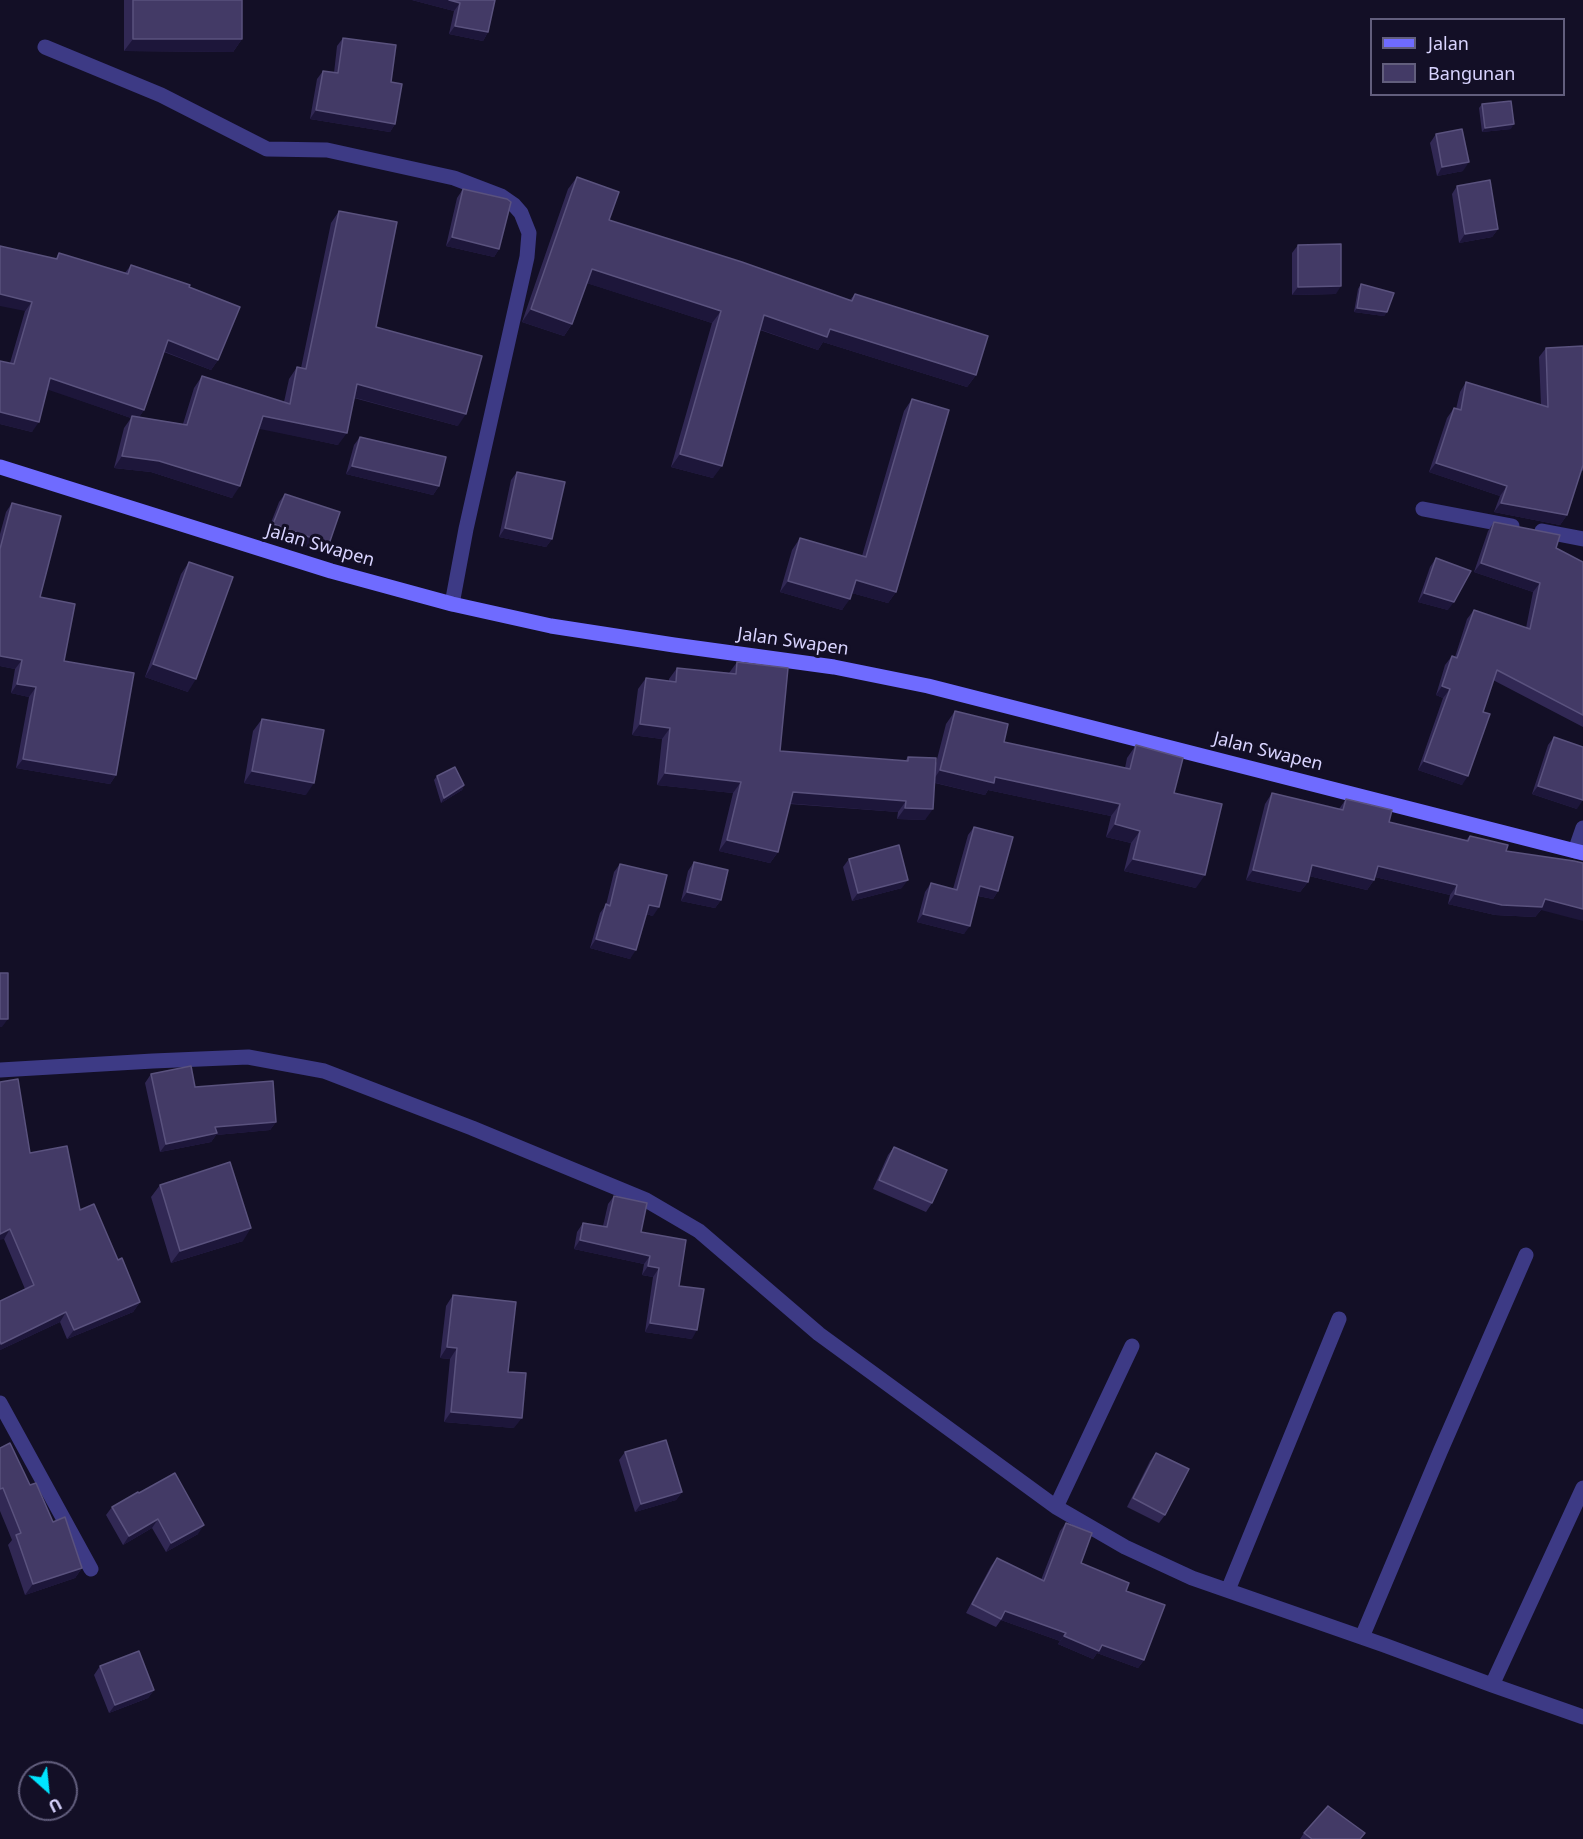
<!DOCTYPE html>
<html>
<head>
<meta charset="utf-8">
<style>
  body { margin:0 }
  #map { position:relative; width:1583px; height:1839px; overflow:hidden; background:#130f26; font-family:"Noto Sans",sans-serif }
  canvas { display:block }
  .legend { position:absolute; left:1370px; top:18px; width:195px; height:78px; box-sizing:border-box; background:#130f26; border:2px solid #625e7d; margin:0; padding:8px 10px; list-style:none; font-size:18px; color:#d9d4ff }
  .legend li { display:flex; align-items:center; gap:12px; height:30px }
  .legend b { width:30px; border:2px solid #625e7d }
  .north { position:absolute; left:18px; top:1761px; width:60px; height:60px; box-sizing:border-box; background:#130f26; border:2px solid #625e7d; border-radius:50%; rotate:153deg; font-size:16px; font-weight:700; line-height:24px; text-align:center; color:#d9d4ff }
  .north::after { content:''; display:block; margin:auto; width:21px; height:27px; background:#00e5ff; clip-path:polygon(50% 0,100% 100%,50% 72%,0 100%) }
</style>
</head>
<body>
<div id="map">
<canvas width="1583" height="1839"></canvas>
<ul class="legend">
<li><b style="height:8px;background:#6f6bff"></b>Jalan</li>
<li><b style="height:16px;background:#433a66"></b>Bangunan</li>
</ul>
<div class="north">U</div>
</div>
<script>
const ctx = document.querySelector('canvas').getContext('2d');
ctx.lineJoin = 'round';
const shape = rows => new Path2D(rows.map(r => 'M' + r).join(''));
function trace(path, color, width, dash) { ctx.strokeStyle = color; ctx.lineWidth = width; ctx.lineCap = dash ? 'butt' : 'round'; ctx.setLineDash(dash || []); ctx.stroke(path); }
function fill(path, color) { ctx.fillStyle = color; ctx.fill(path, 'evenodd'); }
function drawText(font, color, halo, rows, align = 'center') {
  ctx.font = font + ' "Noto Sans",sans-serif'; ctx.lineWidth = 6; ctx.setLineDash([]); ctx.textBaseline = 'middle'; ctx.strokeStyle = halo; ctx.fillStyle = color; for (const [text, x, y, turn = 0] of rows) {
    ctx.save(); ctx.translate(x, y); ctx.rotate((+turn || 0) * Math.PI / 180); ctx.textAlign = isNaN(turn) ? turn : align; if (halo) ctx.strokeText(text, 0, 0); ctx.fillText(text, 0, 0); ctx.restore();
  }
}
const street = shape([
  [45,47,161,95,267,149,327,150,454,178,501,196,514,205,521,213,529,233,527,257,466,529,452,604],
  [1423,509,1512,526],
  [1542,531,1583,539],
  [1575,851,1583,828],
  [0,1070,153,1061,248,1057,324,1071,472,1128,646,1200,699,1231,819,1334,1056,1507,1125,1547,1192,1578,1384,1645,1492,1685,1583,1717],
  [0,1403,91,1569],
  [1056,1507,1132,1346],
  [1228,1590,1339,1319],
  [1362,1637,1440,1452,1526,1255],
  [1492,1685,1583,1488]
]);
const secondary = shape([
  [0,467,331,571,452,604,551,626,674,645,834,667,928,686,1583,853]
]);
const wall = shape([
  [124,0,242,0,242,39,233,52,124,51],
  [412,0,495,0,488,32,483,41,449,34,454,11],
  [343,38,391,82,395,124,390,132,310,119,317,79,323,71,334,73,337,46],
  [1482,104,1511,129,1482,132,1479,108],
  [1436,134,1463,171,1437,176,1430,143],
  [577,177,609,220,850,300,855,294,976,375,967,387,823,342,818,350,760,330,713,478,671,467,712,323,587,283,572,324,564,336,522,322,568,189],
  [1457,186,1498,229,1492,237,1459,243,1452,194],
  [463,189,499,249,494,257,446,246,457,198],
  [339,211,376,327,458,426,354,398,338,445,259,428,232,498,151,472,114,468,124,428,131,418,48,389,32,432,0,424,0,361,10,363,25,311,59,253,125,273,131,265,189,287,218,360,211,370,164,352,144,410,139,417,183,424,194,388,202,376,284,402,289,379,297,367,301,368,331,223],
  [1298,245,1336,294,1292,295,1292,253],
  [1361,284,1387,312,1384,316,1354,312,1358,289],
  [1583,346,1583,471,1581,470,1567,515,1560,525,1494,512,1500,496,1429,472,1447,418,1454,408,1456,409,1460,392,1466,382,1541,405,1539,357,1546,348],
  [912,399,896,592,888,603,852,593,842,610,780,592,792,550,800,538,862,556,904,411],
  [360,437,439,486,433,495,346,474,354,445],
  [517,472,552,539,546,547,499,537,511,480],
  [285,494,329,544,323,553,267,533,279,502],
  [12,503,40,597,64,661,116,775,110,784,16,768,29,697,11,693,15,669,0,666,0,534,6,512],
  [1494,522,1556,548,1583,562,1583,727,1493,680,1462,785,1418,770,1443,698,1436,695,1445,665,1452,656,1455,657,1467,619,1474,610,1526,628,1533,592,1474,572,1488,531],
  [1436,558,1448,610,1418,602,1430,567],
  [189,562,188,692,145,677,181,574],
  [737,662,780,751,905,761,908,757,935,767,946,724,955,711,1004,742,1125,768,1127,758,1136,745,1174,793,1196,888,1124,871,1131,843,1106,837,1111,816,988,790,985,795,935,783,925,820,897,819,898,812,790,804,778,852,770,863,719,851,733,793,657,785,662,739,632,735,638,689,646,678,669,681,669,679,677,668,729,673],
  [262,719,306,795,244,783,253,731],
  [1554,737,1577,809,1532,794,1548,745],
  [437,776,464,785,462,790,441,803,434,780],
  [1272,793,1339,809,1346,799,1389,822,1466,840,1470,836,1506,851,1541,910,1535,917,1495,915,1448,904,1450,895,1375,877,1374,880,1367,890,1309,876,1308,882,1300,892,1246,880,1265,804],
  [974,827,998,891,993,899,978,896,964,934,917,922,925,892,931,883,953,889,968,835],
  [849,859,902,888,852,901,843,867],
  [694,862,721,900,715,908,681,901,688,871],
  [620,864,653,916,646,914,630,959,590,948,600,913,606,905,614,872],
  [151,1074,195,1087,276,1122,270,1130,216,1135,211,1142,160,1152,145,1083],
  [894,1147,932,1203,926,1212,873,1189,888,1155],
  [30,1153,80,1210,118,1260,140,1302,133,1312,67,1339,60,1322,0,1350,0,1301,25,1289,4,1239],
  [160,1185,243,1241,171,1263,151,1197],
  [614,1196,679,1286,692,1339,645,1332,653,1277,642,1275,644,1264,574,1249,577,1232,583,1223,603,1226,608,1204],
  [453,1295,514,1428,444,1422,450,1359,440,1358,446,1306],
  [0,1448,30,1485,82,1568,75,1578,25,1595,8,1545,12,1540,0,1511],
  [625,1452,682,1492,676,1500,635,1512,619,1460],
  [1156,1453,1165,1515,1159,1523,1127,1507,1150,1461],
  [139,1493,198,1534,166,1552,152,1528,123,1545,106,1515,112,1507],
  [1066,1523,1081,1563,1126,1591,1144,1660,1138,1668,1097,1653,1093,1659,1058,1644,1060,1641,1001,1620,996,1627,966,1613,991,1566,997,1558,1041,1580,1060,1531],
  [100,1666,154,1690,148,1698,109,1713,94,1675],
  [1304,1833,1361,1839,1300,1839]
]);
const shadedWall = shape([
  [412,0,449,0,460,3,454,11],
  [455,26,488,32,483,41,449,34],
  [133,39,242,39,233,52,124,51],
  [316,110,395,124,390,132,310,119],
  [1514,124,1511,129,1482,132,1485,128],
  [1469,162,1463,171,1437,176,1442,167],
  [1498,229,1492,237,1459,243,1465,234],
  [452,237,499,249,494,257,446,246],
  [592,269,721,311,712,323,583,282],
  [1341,286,1336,294,1292,295,1298,287],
  [0,294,32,302,25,311,0,306],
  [1357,308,1387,312,1384,316,1354,312],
  [531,309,572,324,564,336,522,322],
  [764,315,830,329,976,375,967,387,823,342,818,350,756,328],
  [168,340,218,360,211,370,161,350],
  [50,378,144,410,137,420,132,416,131,418,43,388],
  [357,384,466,414,458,426,349,396],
  [0,412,39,422,32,432,0,424],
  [263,416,347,433,338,445,255,428],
  [680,454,722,466,713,478,671,467],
  [122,456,159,461,240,486,232,498,151,472,114,468],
  [1436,463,1507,486,1500,496,1429,472],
  [352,466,439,486,433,495,346,474],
  [1501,503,1567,515,1560,525,1494,512],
  [273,524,329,544,323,553,267,533],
  [505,528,552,539,546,547,499,537],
  [1481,563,1540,583,1533,592,1474,572],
  [856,580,896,592,888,603,848,592],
  [788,581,850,599,842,610,780,592],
  [1424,593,1454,602,1448,610,1418,602],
  [0,656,22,660,15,669,0,666],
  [153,664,196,679,188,692,145,677],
  [17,684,36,687,29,697,11,693],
  [1442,686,1450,689,1443,698,1436,695],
  [640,724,670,728,662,739,632,735],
  [23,759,116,775,110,784,16,768],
  [1424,761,1468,776,1462,785,1418,770],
  [940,770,995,777,1120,804,1111,816,988,790,985,795,932,782],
  [252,771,314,783,306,795,244,783],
  [665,773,741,782,733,793,657,785],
  [464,785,462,790,441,803,444,798],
  [1538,786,1583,800,1577,809,1532,794],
  [793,792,906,801,898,812,785,803],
  [905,808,933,809,925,820,897,819],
  [1115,824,1140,831,1131,843,1106,837],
  [727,840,778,852,770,863,719,851],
  [1133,859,1205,875,1196,888,1124,871],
  [1312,865,1374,880,1367,890,1305,875],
  [1378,866,1457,885,1450,895,1371,876],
  [1253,870,1308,882,1300,892,1246,880],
  [908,880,902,888,852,901,858,893],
  [980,886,998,891,993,899,974,895],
  [687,892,721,900,715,908,681,901],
  [1455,894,1545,899,1583,909,1583,921,1541,910,1535,917,1495,915,1448,904],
  [649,905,659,907,653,916,643,913],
  [923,914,970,926,964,934,917,922],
  [596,939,636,950,630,959,590,948],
  [0,1019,8,1019,2,1027,0,1027],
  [276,1122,270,1130,216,1135,211,1142,160,1152,166,1144,215,1127],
  [251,1228,243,1241,171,1263,180,1251],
  [10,1229,4,1239,0,1240,0,1234],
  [580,1240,650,1256,644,1264,574,1249],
  [648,1266,659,1268,653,1277,642,1275],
  [140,1302,133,1312,67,1339,74,1330],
  [66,1312,60,1322,0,1350,0,1345,1,1344],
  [650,1323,697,1330,692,1339,645,1332],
  [447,1347,457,1348,450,1359,440,1358],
  [451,1412,522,1418,514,1428,444,1422],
  [682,1492,676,1500,635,1512,641,1504],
  [158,1519,152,1528,123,1545,129,1536],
  [204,1525,198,1534,166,1552,171,1543],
  [82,1568,75,1578,25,1595,33,1584],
  [1005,1611,1066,1633,1060,1641,1001,1620],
  [1064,1636,1102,1645,1144,1660,1138,1668,1097,1653,1093,1659,1058,1644],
  [154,1690,148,1698,109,1713,115,1705]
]);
const building = shape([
  [133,0,242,0,242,39,133,39,133,0],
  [449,0,495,0,488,32,455,26,460,3,449,0],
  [343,38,396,45,391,82,402,84,395,124,316,110,323,71,338,73,343,38],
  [1511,101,1514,124,1485,128,1482,104,1511,101],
  [1462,129,1469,162,1442,167,1436,134,1462,129],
  [577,177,619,192,609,220,742,262,852,301,855,294,988,336,976,375,830,329,827,337,764,315,722,466,680,454,721,311,592,269,572,324,531,309,577,177],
  [1490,180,1498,229,1465,234,1457,186,1490,180],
  [463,189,507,199,511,202,499,249,452,237,463,189],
  [339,211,397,222,376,327,482,356,466,414,357,384,347,433,263,416,240,486,159,461,122,456,132,416,187,425,202,376,290,404,297,367,306,369,339,211],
  [1341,244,1341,286,1298,287,1298,245,1341,244],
  [0,246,57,259,59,253,128,274,131,265,190,285,189,287,240,307,218,360,168,340,144,410,50,378,39,422,0,412,0,361,14,364,32,302,0,294,0,246],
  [1361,284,1394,293,1387,312,1357,308,1361,284],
  [1583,346,1583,465,1567,515,1501,503,1507,486,1436,463,1454,408,1461,410,1466,382,1548,407,1546,348,1583,346],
  [912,399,949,410,896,592,856,580,850,599,788,581,800,538,866,557,912,399],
  [360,437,446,457,439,486,352,466,360,437],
  [517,472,565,482,552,539,505,528,517,472],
  [285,494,340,512,329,544,273,524,285,494],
  [12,503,61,516,40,597,75,604,64,661,134,673,116,775,23,759,36,687,17,684,22,660,0,656,0,549,12,503],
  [1494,522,1560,535,1556,548,1583,562,1583,715,1497,670,1483,712,1490,714,1468,776,1424,761,1450,689,1442,686,1452,656,1457,658,1474,610,1530,629,1540,583,1481,563,1494,522],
  [1436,558,1471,571,1454,602,1424,593,1436,558],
  [189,562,233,577,196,679,153,664,189,562],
  [737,662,788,668,780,751,908,761,908,757,936,758,933,809,905,808,906,801,793,792,778,852,727,840,741,782,665,773,670,728,640,724,646,678,676,682,677,668,736,674,737,662],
  [955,711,1008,724,1004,742,1130,769,1136,745,1183,758,1174,793,1222,804,1205,875,1133,859,1140,831,1115,824,1120,804,995,777,994,783,940,770,955,711],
  [262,719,324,730,314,783,252,771,262,719],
  [1554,737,1583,747,1583,800,1538,786,1554,737],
  [455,767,464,785,444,798,437,776,455,767],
  [1272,793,1343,810,1346,799,1392,810,1389,822,1468,841,1470,836,1508,845,1506,851,1574,861,1583,863,1583,909,1545,899,1542,907,1502,905,1455,894,1457,885,1378,866,1374,880,1312,865,1308,882,1253,870,1272,793],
  [974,827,1013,837,998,891,980,886,970,926,923,914,931,883,957,890,974,827],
  [899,845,908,880,858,893,849,859,899,845],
  [694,862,728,870,721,900,687,892,694,862],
  [620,864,667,875,659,907,649,905,636,950,596,939,606,904,610,906,620,864],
  [0,973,8,973,8,1019,0,1019,0,973],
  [191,1066,195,1087,273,1081,276,1122,215,1127,217,1133,166,1144,151,1074,191,1066],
  [18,1079,30,1153,67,1146,80,1210,94,1204,118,1260,122,1258,140,1302,74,1330,66,1312,1,1344,0,1341,0,1301,34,1285,10,1229,0,1234,0,1082,18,1079],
  [894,1147,947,1170,932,1203,879,1180,894,1147],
  [230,1162,251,1228,180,1251,160,1185,230,1162],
  [614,1196,647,1203,641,1232,686,1240,679,1286,704,1289,697,1330,650,1323,659,1268,648,1266,650,1256,580,1240,583,1223,607,1227,614,1196],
  [453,1295,516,1302,508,1372,526,1373,522,1418,451,1412,457,1348,447,1347,453,1295],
  [666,1440,682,1492,641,1504,625,1452,666,1440],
  [10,1443,30,1485,36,1483,53,1522,65,1517,82,1568,33,1584,16,1535,21,1533,3,1488,0,1489,0,1448,10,1443],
  [1156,1453,1189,1469,1165,1515,1133,1498,1156,1453],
  [175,1473,204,1525,171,1543,158,1519,129,1536,112,1507,138,1492,139,1493,175,1473],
  [1066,1523,1092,1533,1081,1563,1129,1583,1126,1591,1165,1605,1144,1660,1102,1645,1099,1651,1064,1636,1066,1633,1005,1611,1001,1619,972,1604,997,1558,1044,1581,1066,1523],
  [139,1651,154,1690,115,1705,100,1666,139,1651],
  [1328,1806,1365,1833,1360,1839,1312,1839,1304,1833,1328,1806]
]);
const streetNames = [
  ["Jalan Swapen",320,546,16],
  ["Jalan Swapen",793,642,8],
  ["Jalan Swapen",1268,752,14]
];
trace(street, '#3d3a85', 15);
trace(secondary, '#6f6bff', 15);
fill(wall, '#312854');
fill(shadedWall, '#1d163a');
fill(building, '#433a66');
trace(building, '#5a527e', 1.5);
drawText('18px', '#d9d4ff', '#130f26', streetNames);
</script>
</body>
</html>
